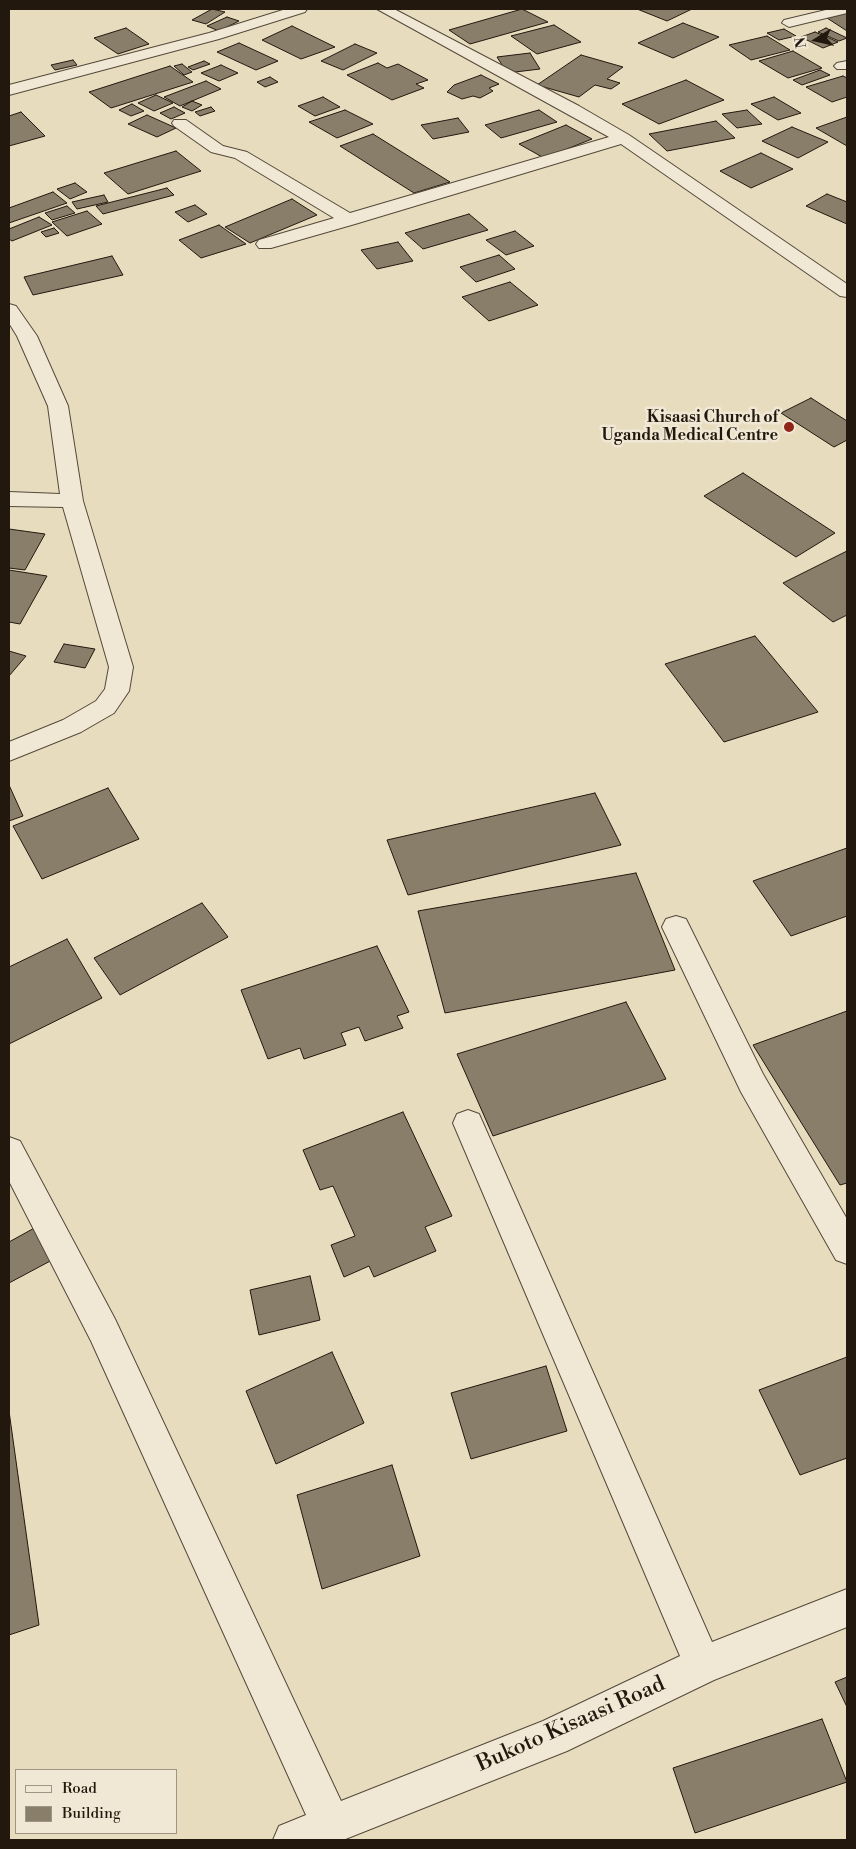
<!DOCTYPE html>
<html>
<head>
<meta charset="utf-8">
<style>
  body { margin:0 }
  #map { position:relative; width:856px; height:1849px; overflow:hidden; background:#e8dcbe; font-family:"Libre Bodoni",serif }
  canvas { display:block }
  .frame { position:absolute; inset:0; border:10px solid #23180e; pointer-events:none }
  .legend { position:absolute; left:15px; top:1769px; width:162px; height:65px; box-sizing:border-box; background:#f0e8d5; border:1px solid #9e9585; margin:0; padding:6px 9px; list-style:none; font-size:15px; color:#23180e }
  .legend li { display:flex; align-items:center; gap:10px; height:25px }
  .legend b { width:25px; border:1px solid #9e9585 }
  .north { position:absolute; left:791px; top:15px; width:50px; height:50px; -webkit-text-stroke:4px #f0e8d5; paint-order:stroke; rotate:260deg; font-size:14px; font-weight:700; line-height:20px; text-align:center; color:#23180e }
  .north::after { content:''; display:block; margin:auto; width:18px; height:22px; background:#23180e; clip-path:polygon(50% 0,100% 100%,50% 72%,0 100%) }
</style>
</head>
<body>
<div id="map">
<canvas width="856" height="1849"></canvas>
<div class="frame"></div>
<ul class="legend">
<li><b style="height:6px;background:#f0e8d5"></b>Road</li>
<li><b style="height:14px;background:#897e6a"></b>Building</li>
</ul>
<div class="north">N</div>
</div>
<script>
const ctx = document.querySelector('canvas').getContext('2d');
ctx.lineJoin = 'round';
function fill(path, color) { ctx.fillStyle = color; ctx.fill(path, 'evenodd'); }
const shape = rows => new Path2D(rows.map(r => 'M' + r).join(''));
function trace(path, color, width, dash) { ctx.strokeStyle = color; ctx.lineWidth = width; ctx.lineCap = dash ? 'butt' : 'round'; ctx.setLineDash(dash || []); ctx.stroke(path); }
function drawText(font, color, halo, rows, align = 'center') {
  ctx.font = font + ' "Libre Bodoni",serif'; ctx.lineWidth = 5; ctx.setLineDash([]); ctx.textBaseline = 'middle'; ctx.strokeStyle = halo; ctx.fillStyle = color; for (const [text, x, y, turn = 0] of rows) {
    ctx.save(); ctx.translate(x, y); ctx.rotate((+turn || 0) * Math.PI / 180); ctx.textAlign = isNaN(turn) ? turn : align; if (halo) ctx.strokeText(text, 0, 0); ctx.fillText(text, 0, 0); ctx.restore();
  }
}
const building = shape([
  [212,9,225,12,206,24,192,20,212,9],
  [522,9,548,22,470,44,449,30,522,9],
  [637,9,692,9,667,21,637,9],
  [847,13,847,31,827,18,847,13],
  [227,17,239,21,219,31,207,26,227,17],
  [683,23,719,37,673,58,638,43,683,23],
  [554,25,581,42,537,54,511,36,554,25],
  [292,26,335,47,301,59,262,40,292,26],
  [126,28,149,44,118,54,94,38,126,28],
  [826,28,847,38,839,41,818,32,826,28],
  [784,29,796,36,779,40,767,33,784,29],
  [815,32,838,42,823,48,801,37,815,32],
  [767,36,790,50,751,60,729,45,767,36],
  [239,43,278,61,256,70,217,52,239,43],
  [355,44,377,53,343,70,321,61,355,44],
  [793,51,822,68,788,78,759,61,793,51],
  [530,53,540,69,507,73,497,57,530,53],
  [581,55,623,67,607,79,620,83,611,89,595,85,579,97,537,85,581,55],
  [73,60,77,65,55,70,51,65,73,60],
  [204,61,210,64,193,70,188,67,204,61],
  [378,63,387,68,398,64,428,80,416,84,424,88,392,100,347,75,378,63],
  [182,64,192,72,184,75,174,66,182,64],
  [221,65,238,73,219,81,201,73,221,65],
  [170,66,193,82,111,108,89,92,170,66],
  [820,70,830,75,802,85,793,80,820,70],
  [481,75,499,84,489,88,493,91,480,98,473,96,462,99,447,92,454,85,481,75],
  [843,76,847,78,847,97,832,102,806,87,843,76],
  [270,77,278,82,265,87,257,82,270,77],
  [686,80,724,100,659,124,622,104,686,80],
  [206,81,221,89,180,106,164,97,206,81],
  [156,95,173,103,154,111,138,103,156,95],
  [323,97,340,107,315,116,298,106,323,97],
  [774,97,801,113,778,120,751,104,774,97],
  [192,101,202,105,192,111,182,107,192,101],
  [132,104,144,111,131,116,119,110,132,104],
  [174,107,185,113,171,119,160,113,174,107],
  [211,107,215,111,200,116,195,112,211,107],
  [345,110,373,124,337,138,309,122,345,110],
  [539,110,557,122,501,138,485,125,539,110],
  [747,110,762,124,737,128,722,114,747,110],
  [21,112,45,136,9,146,9,116,21,112],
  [147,115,176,128,157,137,128,124,147,115],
  [847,117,847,146,816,128,847,117],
  [458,118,469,132,433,139,421,125,458,118],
  [716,121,735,138,667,151,649,134,716,121],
  [566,125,592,139,544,158,519,144,566,125],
  [792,127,828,142,798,158,762,141,792,127],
  [373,134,450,182,414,193,340,146,373,134],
  [176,151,201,171,128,194,104,173,176,151],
  [761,153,793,169,751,188,720,171,761,153],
  [75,183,87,192,70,199,57,189,75,183],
  [167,188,174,195,103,214,96,206,167,188],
  [53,192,67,203,9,223,9,208,53,192],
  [827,194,847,202,847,224,806,206,827,194],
  [104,195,108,202,77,209,72,202,104,195],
  [292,199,317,215,250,243,225,227,292,199],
  [195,205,207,214,188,222,175,212,195,205],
  [67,206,75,213,52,220,45,213,67,206],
  [87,211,102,224,67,236,52,222,87,211],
  [469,214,488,230,423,249,405,233,469,214],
  [39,217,52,225,12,241,9,239,9,229,39,217],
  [219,225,246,244,201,258,179,240,219,225],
  [54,228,59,233,46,237,41,232,54,228],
  [515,231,534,246,506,255,486,240,515,231],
  [398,242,413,261,377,269,361,250,398,242],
  [499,255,515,269,476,282,460,267,499,255],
  [112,256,123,275,33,295,24,277,112,256],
  [510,282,538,305,489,321,462,297,510,282],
  [811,398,847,421,847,440,834,447,781,413,811,398],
  [743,473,835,533,796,557,704,496,743,473],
  [9,529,45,534,25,570,9,568,9,529],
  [847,551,847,615,833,622,783,583,847,551],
  [9,570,47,576,20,624,9,622,9,570],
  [755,636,818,712,724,742,665,664,755,636],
  [64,644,95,649,85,668,54,662,64,644],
  [9,651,26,656,9,676,9,651],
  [9,785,23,816,9,821,9,785],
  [108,788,139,839,42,879,13,826,108,788],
  [595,793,621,845,408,895,387,840,595,793],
  [847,848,847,916,791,936,753,881,847,848],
  [636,873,675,970,445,1013,418,911,636,873],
  [202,903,228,937,120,995,94,958,202,903],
  [67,939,102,998,9,1044,9,967,67,939],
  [377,946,409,1012,397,1016,403,1028,365,1041,359,1027,341,1033,346,1045,304,1059,300,1048,268,1059,241,990,377,946],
  [626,1002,666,1079,493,1136,457,1054,626,1002],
  [847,1011,847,1183,840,1185,753,1045,847,1011],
  [403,1112,452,1216,425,1227,436,1251,374,1277,369,1266,344,1277,331,1245,355,1236,333,1186,320,1190,303,1150,403,1112],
  [38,1226,54,1259,9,1283,9,1242,38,1226],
  [310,1276,320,1320,259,1335,250,1290,310,1276],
  [332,1352,364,1423,276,1464,246,1391,332,1352],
  [847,1357,847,1458,800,1475,759,1390,847,1357],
  [546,1366,567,1431,471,1459,451,1393,546,1366],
  [9,1411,39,1625,9,1635,9,1411],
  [392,1465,420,1556,322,1589,297,1495,392,1465],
  [847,1677,847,1707,835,1682,847,1677],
  [822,1719,847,1782,695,1833,673,1768,822,1719]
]);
const minor = shape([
  [286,9,307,9,305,12,219,39,9,95,9,85,209,33,286,9],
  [377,9,394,9,579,106,629,135,847,284,847,297,840,296,621,144,355,224,271,248,259,248,256,244,259,240,334,218,235,158,211,152,174,126,172,123,174,120,186,120,223,146,247,152,350,213,609,137,377,9],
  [830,9,847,9,847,13,789,27,782,23,784,20,830,9],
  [847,61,847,69,837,69,834,66,837,63,847,61],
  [9,304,16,306,37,336,68,406,83,501,133,667,129,691,114,713,81,732,9,761,9,742,63,720,96,701,105,689,109,667,63,507,9,506,9,492,60,494,48,406,17,336,9,323,9,304],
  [676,916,686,919,763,1074,847,1219,847,1264,836,1260,741,1092,662,927,666,919,676,916],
  [468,1110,479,1114,483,1123,712,1642,847,1589,847,1627,714,1680,567,1751,343,1840,273,1840,279,1826,306,1815,91,1341,9,1181,9,1137,20,1141,115,1319,341,1801,543,1721,680,1656,453,1123,457,1114,468,1110]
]);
const markers = [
  [789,427,6,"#8f2418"]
];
const farPoinames = [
  ["Kisaasi Church of",778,418],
  ["Uganda Medical Centre",778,436]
];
const nearStreetnames = [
  ["Bukoto Kisaasi Road",571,1725,-24]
];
fill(building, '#897e6a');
trace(building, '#23180e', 1);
trace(minor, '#54493a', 2);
fill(minor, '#f0e8d5');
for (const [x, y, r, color] of markers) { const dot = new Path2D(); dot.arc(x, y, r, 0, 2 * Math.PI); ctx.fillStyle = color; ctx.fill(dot); trace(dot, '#f0e8d5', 2); }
drawText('bold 16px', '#23180e', '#f0e8d5', farPoinames, 'right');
drawText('22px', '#23180e', '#f0e8d5', nearStreetnames);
</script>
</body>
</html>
